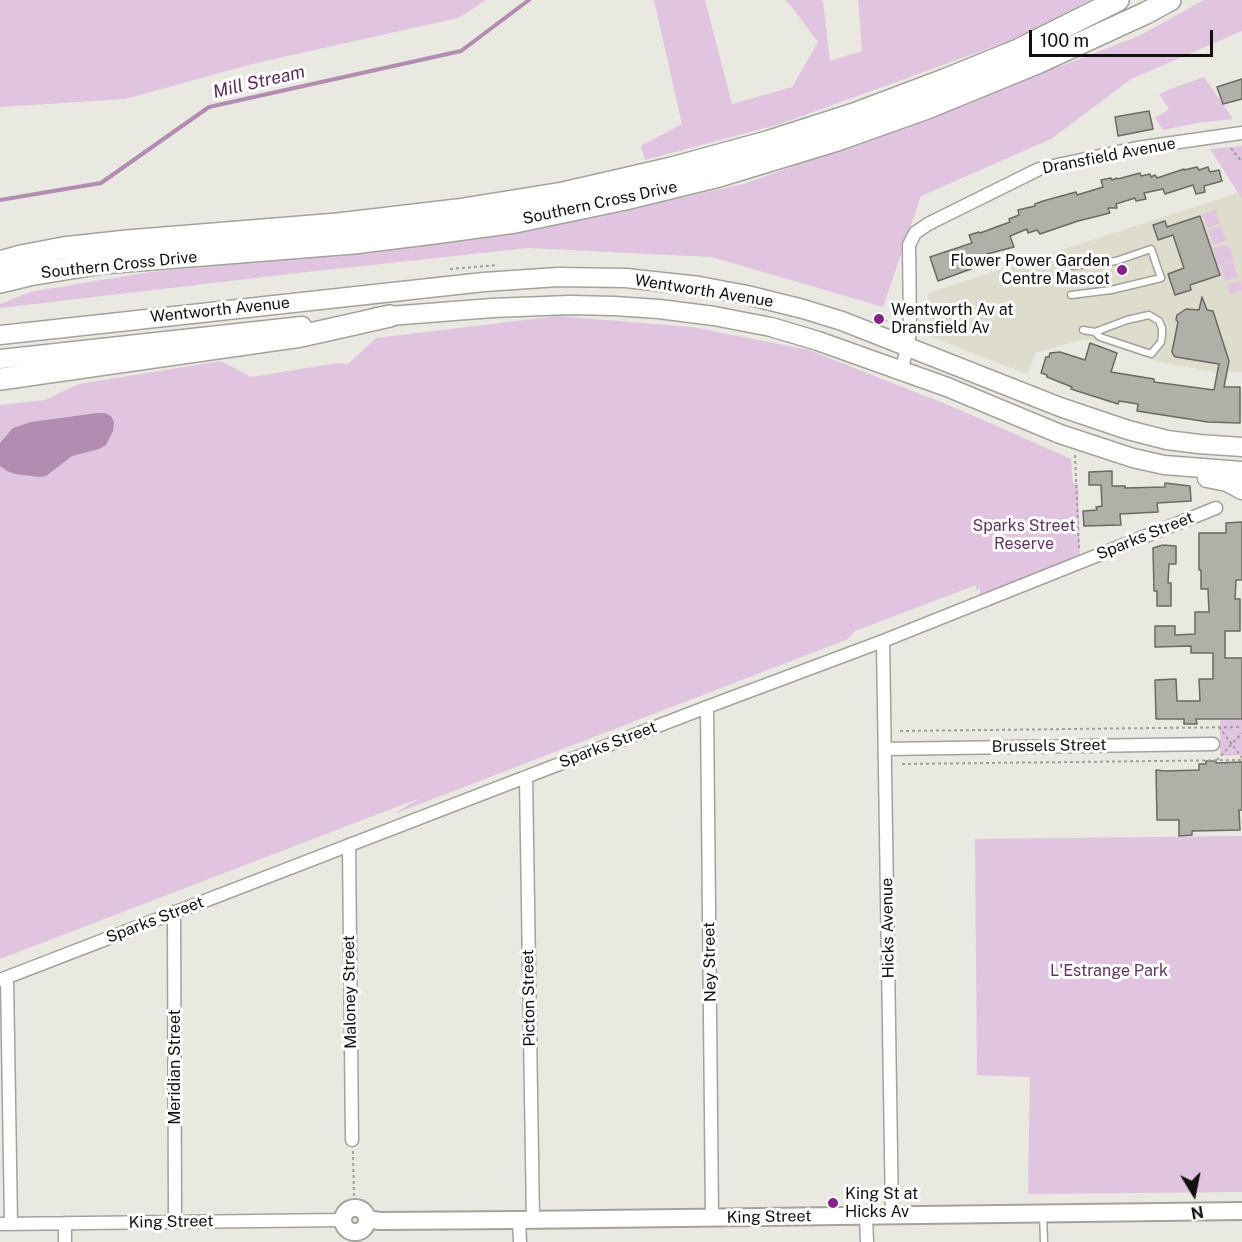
<!DOCTYPE html>
<html>
<head>
<meta charset="utf-8">
<style>
  body { margin:0 }
  #map { position:relative; width:1242px; height:1242px; overflow:hidden; background:#e9e8e1; font-family:"Public Sans",sans-serif }
  canvas { display:block }
  .north { position:absolute; left:1164px; top:1164px; width:60px; height:60px; -webkit-text-stroke:4px #fff; paint-order:stroke; rotate:170deg; font-size:16px; font-weight:700; line-height:24px; text-align:center; color:#10100e }
  .north::after { content:''; display:block; margin:auto; width:21px; height:27px; background:#10100e; clip-path:polygon(50% 0,100% 100%,50% 72%,0 100%) }
  .scale { position:absolute; left:1029px; top:30px; width:184px; height:27px; box-sizing:border-box; border:3px solid #10100e; border-top:0; padding-left:8px; font-size:18px; line-height:21px; white-space:nowrap; color:#10100e; -webkit-text-stroke:4px #fff; paint-order:stroke }
</style>
</head>
<body>
<div id="map">
<canvas width="1242" height="1242"></canvas>
<div class="north">N</div>
<div class="scale">100 m</div>
</div>
<script>
const ctx = document.querySelector('canvas').getContext('2d');
ctx.lineJoin = 'round';
function fill(path, color) { ctx.fillStyle = color; ctx.fill(path, 'evenodd'); }
const shape = rows => new Path2D(rows.map(r => 'M' + r).join(''));
function trace(path, color, width, dash) { ctx.strokeStyle = color; ctx.lineWidth = width; ctx.lineCap = dash ? 'butt' : 'round'; ctx.setLineDash(dash || []); ctx.stroke(path); }
function drawText(font, color, halo, rows, align = 'center') {
  ctx.font = font + ' "Public Sans",sans-serif'; ctx.lineWidth = 6; ctx.setLineDash([]); ctx.textBaseline = 'middle'; ctx.strokeStyle = halo; ctx.fillStyle = color; for (const [text, x, y, turn = 0] of rows) {
    ctx.save(); ctx.translate(x, y); ctx.rotate((+turn || 0) * Math.PI / 180); ctx.textAlign = isNaN(turn) ? turn : align; if (halo) ctx.strokeText(text, 0, 0); ctx.fillText(text, 0, 0); ctx.restore();
  }
}
const built = shape([
  [1238,193,1242,199,1242,372,1216,372,1163,363,1096,341,1083,339,1036,353,1027,374,931,337,928,293]
]);
const green = shape([
  [0,0,486,0,458,18,256,63,125,99,0,107],
  [654,0,705,0,732,104,792,87,818,42,791,6,785,0,821,0,823,2,830,61,862,51,858,0,1090,0,1020,37,780,124,645,160,641,146,682,124],
  [1204,0,1242,0,1242,31,1131,79,1051,139,921,196,883,307,712,257,528,248,298,273,0,308,0,304,30,292,144,273,506,235,744,184,949,109,1139,36],
  [1204,77,1233,119,1197,123,1163,130,1155,118,1169,109,1159,94,1170,89],
  [1242,146,1242,199,1210,149],
  [1216,210,1220,224,1207,228,1202,214],
  [1221,226,1226,241,1213,245,1208,230],
  [1223,245,1230,247,1234,260,1218,265,1213,248],
  [1233,262,1238,277,1225,281,1220,265],
  [1241,281,1242,291,1230,294,1227,285],
  [557,316,692,327,809,350,958,409,1071,459,1073,484,1078,483,1080,558,980,595,980,588,976,590,976,585,855,631,848,639,394,814,420,798,0,959,0,405,45,400,79,384,221,361,251,377,337,363,348,364,376,338],
  [1220,720,1242,720,1242,755,1220,756],
  [1242,836,1242,1192,1028,1194,1030,1077,977,1075,975,839]
]);
const water = shape([
  [97,413,105,413,111,416,114,422,113,431,106,445,99,449,72,456,46,476,39,477,15,474,7,471,0,466,0,443,13,428,31,422]
]);
const stream = shape([
  [0,200,101,183,209,107,461,51,529,0]
]);
const building = shape([
  [1242,79,1242,99,1223,104,1217,87,1242,79],
  [1149,111,1153,129,1118,136,1115,117,1149,111],
  [1197,167,1199,170,1208,167,1210,172,1219,170,1222,181,1204,186,1205,192,1196,194,1193,185,1165,194,1163,189,1144,193,1146,199,1136,201,1135,198,1116,204,1117,208,1108,208,1110,213,1078,221,1040,234,1037,230,1028,233,1027,229,1010,236,1014,247,987,254,988,259,969,264,971,269,938,281,930,257,972,243,969,235,979,232,980,233,1010,222,1009,219,1019,215,1018,210,1035,206,1035,204,1043,201,1076,192,1077,195,1103,187,1101,180,1111,178,1112,180,1117,178,1118,179,1140,173,1141,176,1150,174,1151,177,1155,175,1157,178,1184,169,1184,170,1197,167],
  [1200,216,1220,275,1190,285,1191,290,1175,295,1168,274,1184,268,1173,235,1158,240,1153,225,1165,221,1167,227,1200,216],
  [1202,297,1207,310,1213,311,1229,361,1224,387,1240,387,1240,423,1208,422,1137,411,1138,404,1119,401,1118,404,1071,389,1072,387,1047,377,1047,375,1041,373,1046,357,1049,357,1050,353,1060,352,1085,360,1090,343,1117,353,1111,372,1154,379,1154,382,1214,390,1219,364,1176,357,1174,356,1172,352,1178,322,1176,320,1177,315,1186,309,1199,310,1202,297],
  [1112,471,1112,486,1125,486,1125,488,1165,487,1165,483,1190,486,1191,501,1157,503,1158,512,1120,514,1121,525,1084,526,1083,511,1097,510,1096,507,1102,506,1101,485,1089,485,1089,472,1112,471],
  [1242,522,1242,580,1236,580,1235,599,1240,599,1240,631,1225,631,1225,658,1242,658,1242,719,1196,719,1197,724,1184,724,1184,719,1156,719,1155,680,1176,679,1177,701,1200,701,1199,679,1213,679,1213,653,1191,653,1191,646,1155,647,1155,626,1175,626,1175,635,1195,634,1195,612,1209,612,1208,589,1201,589,1201,570,1199,570,1199,533,1226,533,1226,523,1242,522],
  [1163,545,1176,546,1176,564,1169,564,1168,583,1171,583,1171,606,1157,606,1157,591,1154,591,1153,548,1163,545],
  [1206,761,1216,761,1216,763,1242,762,1242,810,1239,810,1240,830,1192,831,1192,835,1179,836,1179,820,1157,820,1156,770,1165,771,1199,770,1199,764,1206,764,1206,761]
]);
const path = shape([
  [1231,148,1242,162],
  [450,269,498,265],
  [884,320,898,325],
  [1075,455,1079,551],
  [1219,727,1242,758],
  [900,731,1242,727],
  [1217,760,1242,733],
  [902,764,1242,760],
  [353,1151,354,1198]
]);
const service = shape([
  [1062,267,1116,261,1151,249,1161,278,1111,290,1071,295],
  [1083,330,1095,332,1100,337,1151,354,1161,342,1162,335,1162,328,1159,321,1149,315,1127,320,1095,332],
  [1043,1214,1044,1242]
]);
const minor = shape([
  [901,370,908,346,910,329,909,245,915,233,928,224,1039,169,1137,148,1242,133],
  [883,641,892,1216],
  [707,707,712,1218],
  [885,749,1213,744],
  [526,777,533,1220],
  [349,845,352,1140],
  [174,912,175,1221],
  [7,978,11,1224],
  [0,980,707,707,883,641,1216,508],
  [866,1216,867,1242],
  [519,1220,520,1242],
  [0,1224,343,1220],
  [65,1242,65,1223]
]);
const secondary = shape([
  '343 1220a12 12 0 1 1 24 0a12 12 0 1 1-24 0Z',
  [367,1219,380,1221,519,1220,1242,1211]
]);
const primary = shape([
  [377,317,492,308,570,305,614,306,659,309,714,316,771,327,818,341,947,387,1060,434,1133,458,1164,465,1242,471],
  [0,335,484,282,558,277,626,278,699,286,747,295,803,309,842,321,1060,407,1128,430,1167,440,1199,444,1242,447],
  [0,359,302,326],
  [1207,478,1227,482,1242,490]
]);
const motorway = shape([
  [0,262,21,256,63,248,127,241,338,224,457,210,563,193,672,168,767,142,854,114,944,80,1018,50,1118,0],
  [0,282,29,275,102,263,353,243,434,233,515,222,625,199,719,176,834,141,927,108,1037,63,1146,13,1170,0],
  [0,379,301,336,390,316]
]);
const markers = [
  [1122,270,6,"#862189"],
  [879,319,6,"#862189"],
  [833,1203,6,"#862189"]
];
const streetNames = [
  ["Dransfield Avenue",1109,156,-11],
  ["Southern Cross Drive",600,203,-12],
  ["Southern Cross Drive",119,265,-6],
  ["Wentworth Avenue",704,291,9],
  ["Wentworth Avenue",220,310,-6],
  ["Sparks Street",1145,536,-22],
  ["Sparks Street",608,745,-21],
  ["Brussels Street",1049,746,-1],
  ["Sparks Street",155,920,-21],
  ["Hicks Avenue",888,928,-91],
  ["Ney Street",710,962,-91],
  ["Maloney Street",350,992,-91],
  ["Picton Street",529,998,-91],
  ["Meridian Street",175,1067,-90],
  ["King Street",769,1217,-1],
  ["King Street",171,1222,-1]
];
const poiNames = [
  ["Flower Power Garden",1110,261,"right"],
  ["Centre Mascot",1110,279,"right"],
  ["Wentworth Av at",891,310],
  ["Dransfield Av",891,328],
  ["King St at",845,1194],
  ["Hicks Av",845,1212]
];
const parkNames = [
  ["Sparks Street",1024,526],
  ["Reserve",1024,544],
  ["L'Estrange Park",1109,971]
];
const waterNames = [
  ["Mill Stream",259,82,-13]
];
fill(built, '#dedccd');
fill(green, '#e0c4e0');
fill(water, '#b28cb1');
trace(stream, '#b28cb1', 4);
fill(building, '#b0b0a9');
trace(building, '#6a6963', 1.5);
trace(service, '#a3a29c', 9);
trace(minor, '#a3a29c', 15);
trace(secondary, '#a3a29c', 20);
trace(primary, '#a3a29c', 21);
trace(motorway, '#a3a29c', 24);
trace(path, '#a09f9a', 2, [3, 3]);
trace(service, '#fff', 6);
trace(minor, '#fff', 12);
trace(secondary, '#fff', 16);
trace(primary, '#fff', 18);
trace(motorway, '#fff', 21);
for (const [x, y, r, color] of markers) { const dot = new Path2D(); dot.arc(x, y, r, 0, 2 * Math.PI); ctx.fillStyle = color; ctx.fill(dot); trace(dot, '#fff', 2); }
drawText('16px', '#10100e', '#fff', streetNames);
drawText('16px', '#10100e', '#fff', poiNames, 'left');
drawText('16px', '#623263', '#fff', parkNames);
drawText('italic 18px', '#5c2c5d', '#fff', waterNames);
</script>
</body>
</html>
